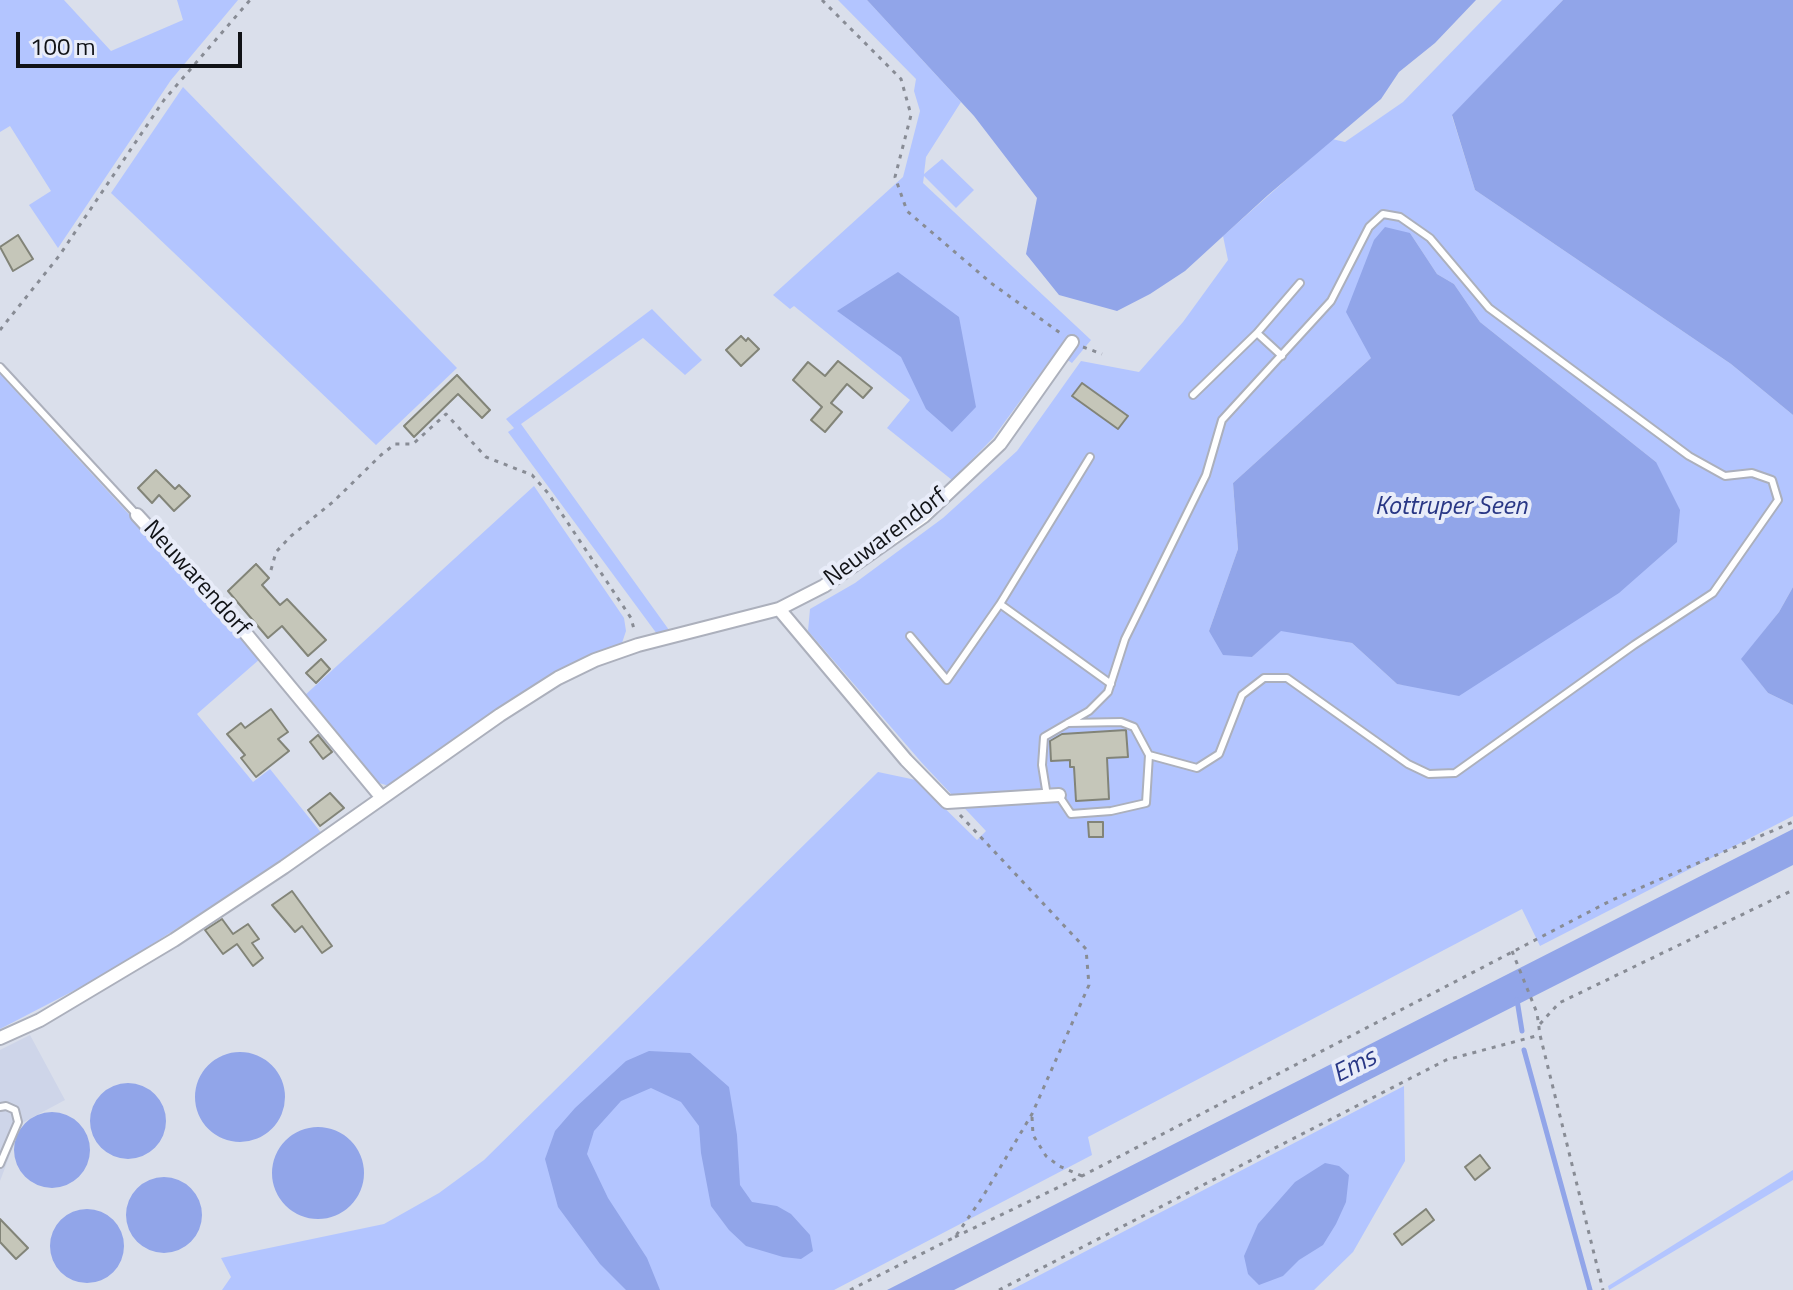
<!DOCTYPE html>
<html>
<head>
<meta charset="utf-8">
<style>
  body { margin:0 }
  #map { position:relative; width:1793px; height:1290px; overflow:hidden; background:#dadfeb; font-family:"Titillium Web",sans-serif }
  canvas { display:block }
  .scale { position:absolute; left:16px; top:32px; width:226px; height:36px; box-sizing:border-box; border:4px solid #111317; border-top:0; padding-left:10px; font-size:24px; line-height:28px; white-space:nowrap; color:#111317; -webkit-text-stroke:6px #e8ecf9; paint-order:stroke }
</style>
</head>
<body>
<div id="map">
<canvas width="1793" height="1290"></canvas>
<div class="scale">100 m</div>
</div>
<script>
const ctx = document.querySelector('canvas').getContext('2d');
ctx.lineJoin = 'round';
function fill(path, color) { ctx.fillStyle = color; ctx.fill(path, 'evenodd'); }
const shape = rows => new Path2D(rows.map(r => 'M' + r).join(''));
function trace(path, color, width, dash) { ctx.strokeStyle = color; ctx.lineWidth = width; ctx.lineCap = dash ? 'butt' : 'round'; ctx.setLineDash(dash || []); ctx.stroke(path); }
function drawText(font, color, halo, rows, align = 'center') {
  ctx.font = font + ' "Titillium Web",sans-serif'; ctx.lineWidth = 8; ctx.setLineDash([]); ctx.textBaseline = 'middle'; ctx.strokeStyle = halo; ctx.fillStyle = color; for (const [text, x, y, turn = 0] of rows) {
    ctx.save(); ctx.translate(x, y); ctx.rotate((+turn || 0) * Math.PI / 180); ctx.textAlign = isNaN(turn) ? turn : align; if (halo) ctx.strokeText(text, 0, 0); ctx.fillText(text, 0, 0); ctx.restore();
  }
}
const built = shape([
  [30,1035,65,1100,22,1123,0,1181,0,1050]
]);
const green = shape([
  [0,0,64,0,111,51,183,20,177,0,238,0,171,80,58,248,29,205,51,191,10,126,0,132],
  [838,0,867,0,961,102,926,157,924,174,942,159,974,190,956,208,924,176,923,183,1091,340,1072,363,1056,352,993,438,952,480,887,428,910,400,794,306,790,309,773,295,903,177,920,111,914,91,916,79],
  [1502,0,1563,0,1452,116,1475,190,1731,364,1793,415,1793,587,1779,612,1742,659,1768,693,1793,705,1793,816,1540,946,1522,909,1088,1137,1092,1155,834,1290,222,1290,231,1277,221,1258,384,1224,439,1193,484,1160,878,772,916,780,977,840,986,831,922,763,808,631,810,609,855,583,943,518,1017,451,1081,361,1139,372,1183,322,1228,260,1223,236,1332,139,1345,142,1403,102],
  [1410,233,1437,274,1454,284,1480,322,1656,462,1421,687,1397,684,1352,643,1281,630,1252,657,1209,631,1238,549,1233,483,1371,358],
  [183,87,457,368,376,445,111,193],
  [652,309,702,360,685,375,643,338,521,424,669,630,657,634,508,432,514,428,506,419],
  [0,374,261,658,197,714,253,782,270,769,323,835,104,975,0,1029],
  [534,486,624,618,626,631,622,643,554,672,389,786,376,782,304,696],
  [1404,1086,1405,1161,1353,1252,1314,1290,1011,1290],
  [1793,1170,1793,1180,1609,1290,1608,1286]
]);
const water = shape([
  [867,0,1476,0,1435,43,1399,72,1381,99,1268,195,1185,271,1150,294,1117,311,1059,295,1026,254,1037,198,974,116],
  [1563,0,1793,0,1793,415,1731,364,1475,190,1452,115],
  [1385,227,1410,233,1437,274,1454,284,1480,322,1656,462,1680,510,1677,542,1619,593,1459,696,1397,684,1352,643,1281,631,1252,657,1223,655,1209,631,1238,549,1233,483,1371,358,1346,312,1374,240],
  [898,272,959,317,976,407,952,432,926,409,901,357,837,311],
  [1793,587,1793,705,1768,693,1741,659,1779,612],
  [1793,829,1793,865,954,1290,887,1290],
  [649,1051,690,1053,729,1087,737,1135,740,1185,752,1202,777,1206,791,1214,810,1235,813,1251,801,1259,783,1257,746,1246,729,1230,711,1206,701,1153,699,1126,681,1102,651,1088,621,1101,594,1131,587,1154,608,1198,647,1258,660,1290,626,1290,600,1264,558,1207,545,1159,555,1131,575,1108,626,1061],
  '195 1097a45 45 0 1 1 90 0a45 45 0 1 1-90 0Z',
  '90 1121a38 38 0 1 1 76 0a38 38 0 1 1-76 0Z',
  '14 1150a38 38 0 1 1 76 0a38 38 0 1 1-76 0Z',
  '272 1173a46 46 0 1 1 92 0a46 46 0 1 1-92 0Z',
  [1325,1163,1339,1166,1349,1175,1346,1202,1336,1224,1323,1245,1299,1260,1283,1276,1259,1285,1248,1274,1244,1256,1258,1224,1295,1182],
  '126 1215a38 38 0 1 1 76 0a38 38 0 1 1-76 0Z',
  '50 1246a37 37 0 1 1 74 0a37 37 0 1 1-74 0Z'
]);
const stream = shape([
  [1517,1000,1522,1031],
  [1524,1050,1590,1290]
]);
const building = shape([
  [18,235,33,259,13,271,0,247,18,235],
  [741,336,746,341,748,338,759,349,741,366,726,350,741,336],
  [838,361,872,388,863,398,847,384,831,403,842,412,825,432,811,420,822,407,793,380,808,362,825,376,838,361],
  [457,375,490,410,482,418,458,394,414,437,404,426,457,375],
  [1082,383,1128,416,1118,429,1072,396,1082,383],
  [156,470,175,489,179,485,190,496,174,511,159,495,152,503,138,488,156,470],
  [256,564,269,578,262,585,280,605,287,599,326,640,308,656,282,626,268,638,228,591,256,564],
  [321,659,330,669,316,683,306,673,321,659],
  [271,709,288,732,278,739,289,751,256,777,241,758,245,755,227,734,241,723,245,728,271,709],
  [1126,730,1128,757,1107,758,1109,799,1076,801,1074,767,1070,767,1070,760,1051,761,1050,741,1062,734,1126,730],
  [318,735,332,752,323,759,310,742,318,735],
  [330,793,344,808,320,826,308,810,330,793],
  [1088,822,1103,822,1103,837,1089,837,1088,822],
  [292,891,332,946,322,953,302,926,295,932,272,905,292,891],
  [222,919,233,934,248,924,259,939,252,943,263,958,253,966,237,944,223,954,205,930,222,919],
  [1480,1155,1490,1168,1475,1180,1465,1167,1480,1155],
  [1426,1209,1434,1220,1402,1245,1394,1234,1426,1209],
  [0,1219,28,1248,16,1259,0,1242,0,1219]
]);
const path = shape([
  [822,0,901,79,911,115,895,177,907,211,991,283,1063,335],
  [0,330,59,256,164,100,250,0],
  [1083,347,1102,354],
  [271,570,276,552,291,536,334,501,381,455,395,444,413,444,446,414,486,457,532,475,548,493,631,618,635,633],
  [1512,951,1537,1013,1540,1035,1603,1290],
  [1540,1024,1559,1003,1793,890],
  [1032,1117,1033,1135,1046,1156,1059,1166,1082,1176],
  [955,1237,1082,1176,1612,900,1793,822],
  [850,1290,955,1237,982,1198,1032,1114,1089,985,1086,949,960,815],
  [999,1290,1446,1060,1540,1035]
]);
const lane = shape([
  [1282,356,1257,333,1300,283],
  [0,367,137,515],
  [1193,395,1257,333],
  [1090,457,1000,604,1111,684],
  [910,636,947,680,1000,604],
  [1047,796,1042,765,1044,737,1068,723,1089,711,1108,692,1125,639,1206,475,1222,420,1331,301,1369,227,1383,214,1400,217,1430,238,1489,308,1689,456,1725,476,1752,473,1772,480,1778,500,1713,593,1634,645,1455,773,1429,774,1408,764,1287,678,1264,678,1242,695,1219,754,1197,768,1149,755,1134,727,1121,722,1068,723],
  [1059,796,1071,814,1111,811,1146,803,1149,755],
  [0,1107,6,1106,15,1110,18,1122,0,1164]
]);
const street = shape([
  [137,515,243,630,382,798],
  [779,609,906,760,947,802,1059,795],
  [0,1038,40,1020,174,940,284,867,500,715,558,678,595,660,638,645,779,609,824,586,924,516,1000,444,1072,342]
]);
const streetNames = [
  ["Neuwarendorf",886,538,-37],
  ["Neuwarendorf",196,579,48]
];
const waterNames = [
  ["Kottruper Seen",1451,508],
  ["Ems",1355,1067,-27]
];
fill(built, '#ced5e9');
fill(green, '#b3c5ff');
fill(water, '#91a5e9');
trace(stream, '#91a5e9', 5);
fill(building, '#c5c6b9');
trace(building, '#828478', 2);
trace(lane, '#acb0bc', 10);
trace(street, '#acb0bc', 16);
trace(path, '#888c95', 3, [4, 6]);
trace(lane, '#fff', 6);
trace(street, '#fff', 12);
drawText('24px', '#111317', '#e8ecf9', streetNames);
drawText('italic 26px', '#293785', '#e8ecf9', waterNames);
</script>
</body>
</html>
